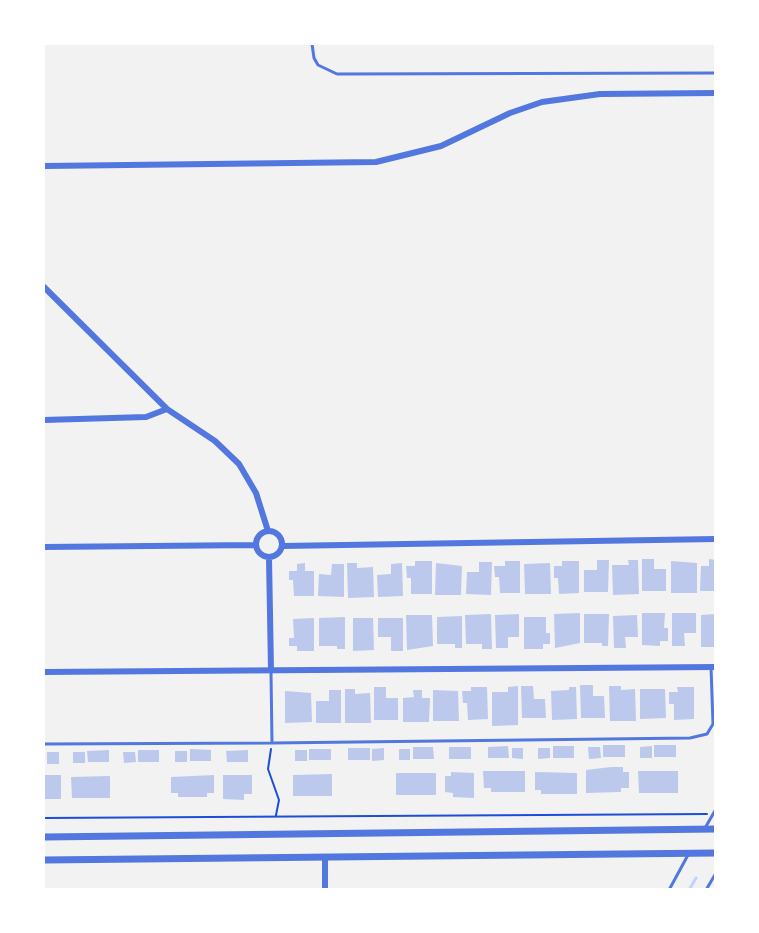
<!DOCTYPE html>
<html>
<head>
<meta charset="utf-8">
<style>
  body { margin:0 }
  #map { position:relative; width:759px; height:933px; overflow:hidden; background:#f2f2f2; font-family:Helvetica,sans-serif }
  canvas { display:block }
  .frame { position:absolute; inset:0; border:45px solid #fff; pointer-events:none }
</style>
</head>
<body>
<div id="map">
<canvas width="759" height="933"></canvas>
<div class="frame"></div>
</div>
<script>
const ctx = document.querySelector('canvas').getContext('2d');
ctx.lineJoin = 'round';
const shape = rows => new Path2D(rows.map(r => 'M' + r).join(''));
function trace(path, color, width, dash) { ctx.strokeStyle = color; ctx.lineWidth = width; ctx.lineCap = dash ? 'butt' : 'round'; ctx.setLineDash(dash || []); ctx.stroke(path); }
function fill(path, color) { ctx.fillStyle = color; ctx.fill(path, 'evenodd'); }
const stream = shape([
  [689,890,696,878]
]);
const building = shape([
  [642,559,654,559,654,569,666,569,666,591,642,591],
  [709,559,716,560,716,591,700,591,701,566,709,566],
  [597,560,609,560,608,592,584,592,584,570,597,570],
  [628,560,638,560,639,594,613,595,612,565,629,565],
  [415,561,432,561,432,594,411,594,411,578,407,578,406,566,415,566],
  [505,561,520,561,520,593,500,593,499,577,495,577,494,566,505,566],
  [562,561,579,561,579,593,559,594,558,578,554,578,554,566,562,566],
  [671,561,697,563,697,593,671,593],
  [479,562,492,562,491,595,466,594,467,572,479,572],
  [305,563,305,571,314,571,314,596,294,596,293,580,289,580,289,571,297,571,297,564],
  [347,563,357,563,357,568,373,567,374,597,348,598],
  [402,563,403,596,378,597,377,575,391,574,391,564],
  [436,563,462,566,461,595,435,595],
  [550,563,551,594,525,594,524,564],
  [332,564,344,564,344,597,318,596,319,574,331,575],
  [580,613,580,643,555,648,554,614],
  [642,613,665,613,664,628,668,628,668,641,660,641,660,646,642,645],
  [672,613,696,613,696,633,684,633,685,646,672,646],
  [491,614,492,649,482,649,482,644,466,644,465,615],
  [519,614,519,637,508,637,508,648,496,648,495,615],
  [584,614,609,614,608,646,602,646,602,643,584,643],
  [716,614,716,647,701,647,701,615],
  [406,615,432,615,433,646,407,650],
  [637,615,638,637,625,637,626,648,614,648,613,616],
  [462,616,462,648,455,648,455,644,437,644,437,617],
  [345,617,345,649,337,649,337,646,319,646,319,618],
  [524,617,546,617,546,633,550,633,550,644,543,644,543,649,524,649],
  [314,618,314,651,297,651,297,646,289,646,289,638,294,638,293,619],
  [353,618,373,618,374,650,353,651],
  [378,618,403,618,403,651,391,651,391,637,378,637],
  [580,685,593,685,593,696,604,696,605,718,581,718],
  [518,686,518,725,492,726,492,692,508,692,508,687],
  [521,686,533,686,534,699,545,699,546,718,522,718],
  [609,686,621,686,621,690,635,689,636,721,610,721],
  [374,687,386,687,386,698,398,698,398,720,374,720],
  [471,687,487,687,488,719,468,720,467,703,463,703,462,691,471,691],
  [569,687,576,687,577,719,552,720,551,691,569,690],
  [677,687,694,687,694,719,674,720,674,704,669,704,669,692,678,692],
  [345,689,355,689,355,694,370,693,371,723,345,723],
  [640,689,665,689,666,718,640,719],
  [329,690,341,690,341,723,316,723,316,701,329,701],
  [413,690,422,690,422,698,430,698,429,722,403,722,403,698,414,697],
  [433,690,458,691,459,721,433,721],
  [285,691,311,693,312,722,285,723],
  [603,745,625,745,625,757,603,757],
  [654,745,676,745,676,757,654,757],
  [508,746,509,758,488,758,488,747],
  [553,746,574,746,574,758,553,758],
  [652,746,652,758,640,758,640,747],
  [413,747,433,747,434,759,413,759],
  [449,747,471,747,471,759,449,759],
  [588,747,600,747,601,758,589,759],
  [348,748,370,748,370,760,348,760],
  [384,748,384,760,372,761,372,749],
  [512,748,523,748,523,759,512,758],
  [538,748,550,748,550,758,538,759],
  [190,749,211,750,211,761,190,761],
  [309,749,331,749,331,760,309,760],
  [399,749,410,749,410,760,399,760],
  [109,750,109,762,88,762,87,751],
  [138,750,159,750,159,762,138,762],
  [248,750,248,762,227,762,226,751],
  [295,750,307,750,307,761,295,761],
  [175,751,187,751,187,762,175,762],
  [47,752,59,752,59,764,47,764],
  [73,752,85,752,85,763,73,763],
  [123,752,135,752,136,762,124,763],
  [611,767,623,767,623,772,629,772,629,788,621,788,621,792,586,793,586,770],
  [483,771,525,771,525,792,491,792,491,788,484,788],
  [638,771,678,771,678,793,639,793],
  [451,772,474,773,474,798,453,797,453,793,445,792,445,776,451,776],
  [535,772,577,773,577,794,541,794,541,790,535,790],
  [396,773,436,773,436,795,396,795],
  [332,774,332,796,293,796,293,775],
  [44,775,61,775,61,799,44,799],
  [214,775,214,793,207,793,207,797,178,797,178,793,171,793,171,777],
  [223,775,252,775,252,794,244,794,244,800,223,799],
  [110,776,110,798,72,798,71,777]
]);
const path = shape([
  [271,749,268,769,279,800,276,815],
  [44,818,707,814]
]);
const service = shape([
  [312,44,314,58,318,65,337,74,716,73],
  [271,672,272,743,690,738,707,734,713,724,711,667],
  [44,744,272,743],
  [705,828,716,809],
  [669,890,688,855],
  [706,890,716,873]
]);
const minor = shape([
  [44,166,376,162,441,146,510,113,542,102,600,94,716,93],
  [44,287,167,409,215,441,239,464,256,493,268,531],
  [44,420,146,417,167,409],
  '256 544a13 13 0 1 1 26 0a13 13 0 1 1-26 0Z',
  [282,546,716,539],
  [44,547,255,545],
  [269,558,271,670],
  [44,672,716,667],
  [325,890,325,858]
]);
const tertiary = shape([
  [44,837,716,829],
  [44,860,716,853]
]);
trace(stream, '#bfd3fe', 3);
fill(building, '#bdc9ec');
trace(path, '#1d4ed8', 2);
trace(service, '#5277de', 3);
trace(minor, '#5277de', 6);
trace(tertiary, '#5277de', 7);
</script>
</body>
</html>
